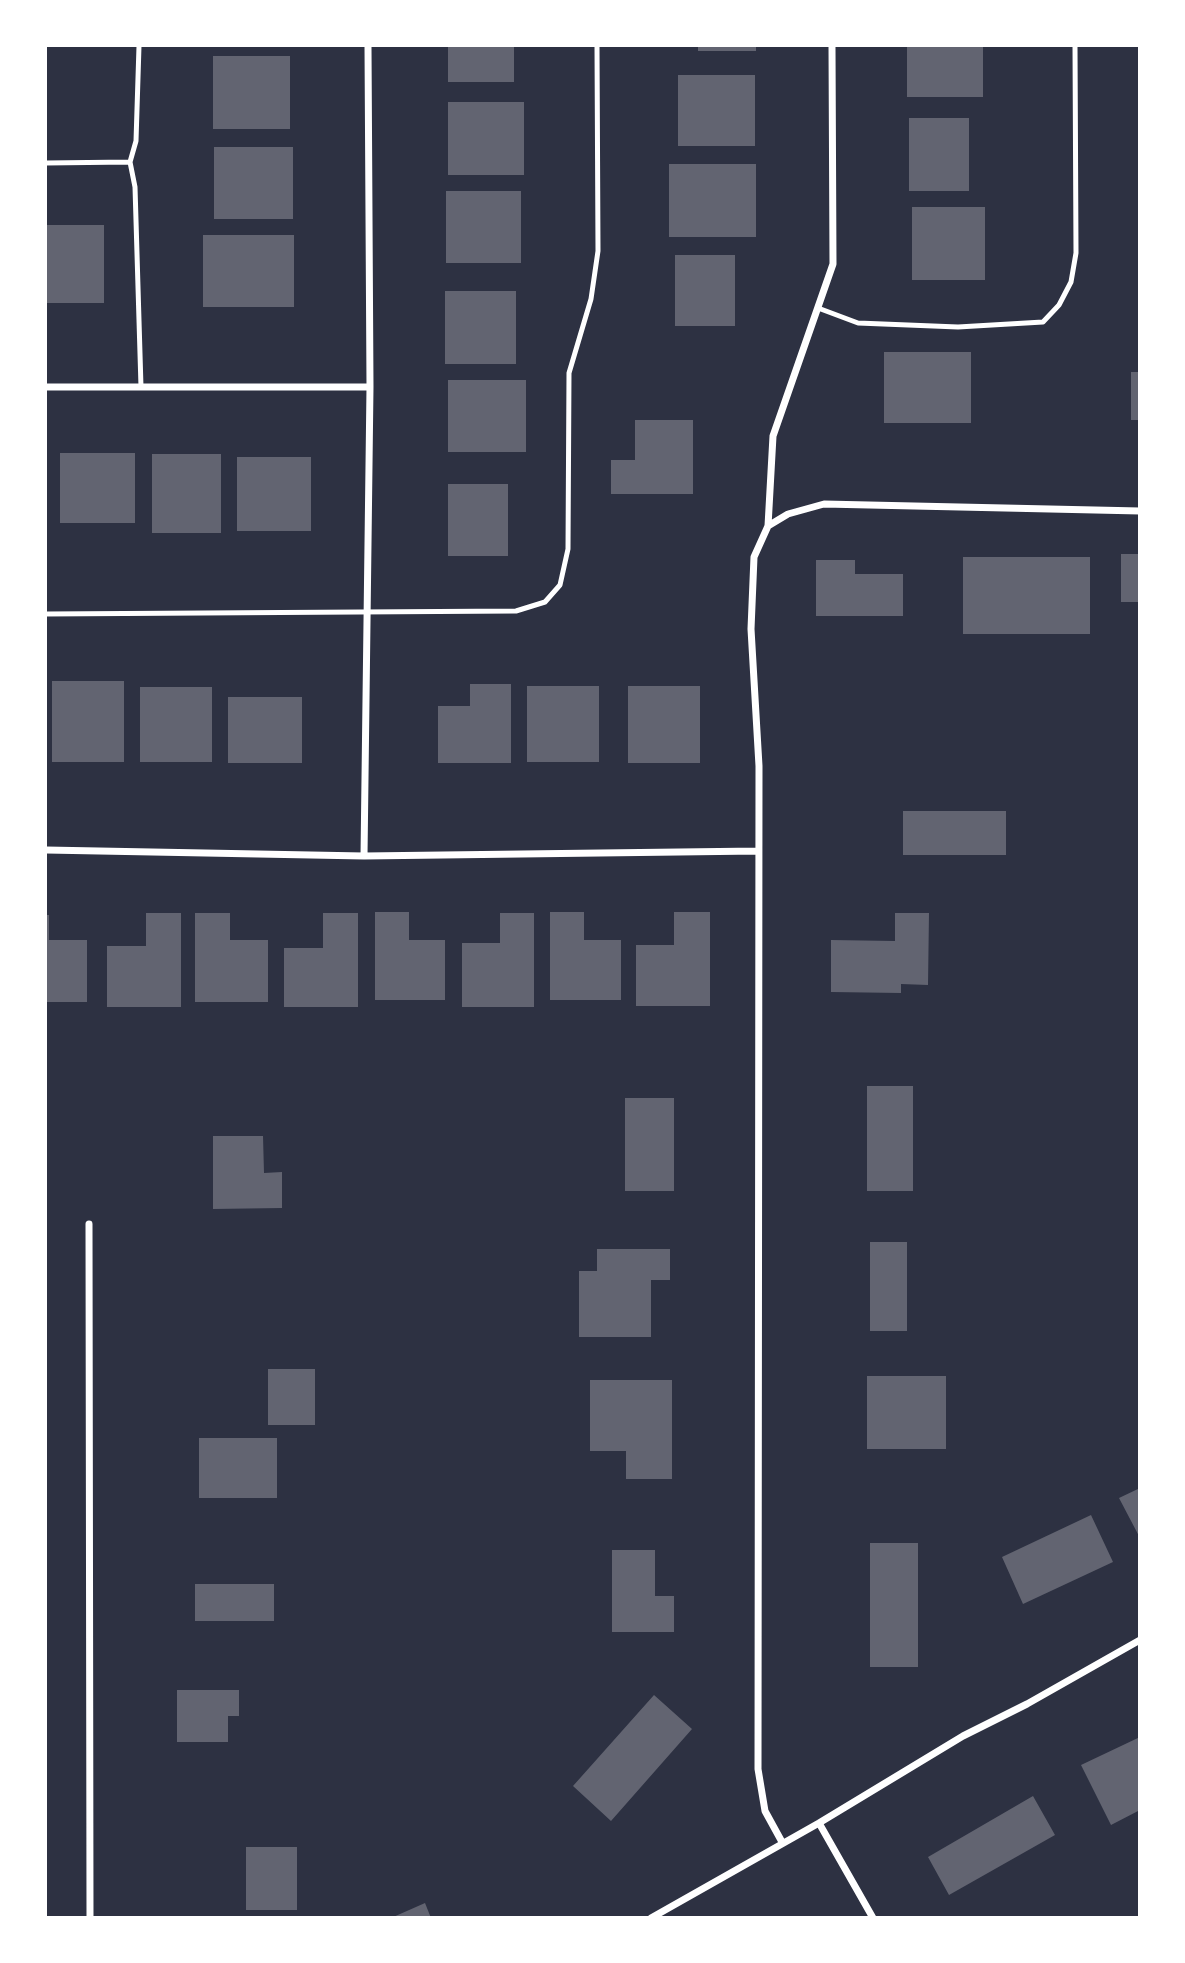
<!DOCTYPE html>
<html>
<head>
<meta charset="utf-8">
<style>
  body { margin:0 }
  #map { position:relative; width:1185px; height:1963px; overflow:hidden; background:#2d3142; font-family:Helvetica,sans-serif }
  canvas { display:block }
  .frame { position:absolute; inset:0; border:47px solid #fff; pointer-events:none }
</style>
</head>
<body>
<div id="map">
<canvas width="1185" height="1963"></canvas>
<div class="frame"></div>
</div>
<script>
const ctx = document.querySelector('canvas').getContext('2d');
ctx.lineJoin = 'round';
function fill(path, color) { ctx.fillStyle = color; ctx.fill(path, 'evenodd'); }
const shape = rows => new Path2D(rows.map(r => 'M' + r).join(''));
function trace(path, color, width, dash) { ctx.strokeStyle = color; ctx.lineWidth = width; ctx.lineCap = dash ? 'butt' : 'round'; ctx.setLineDash(dash || []); ctx.stroke(path); }
const building = shape([
  [448,46,514,46,514,82,448,82],
  [698,46,756,46,756,51,698,51],
  [907,46,983,46,983,97,907,97],
  [213,56,290,56,290,129,213,129],
  [678,75,755,75,755,146,678,146],
  [448,102,524,102,524,175,448,175],
  [909,118,969,118,969,191,909,191],
  [214,147,293,147,293,219,214,219],
  [669,164,756,164,756,237,669,237],
  [446,191,521,191,521,263,446,263],
  [912,207,985,207,985,280,912,280],
  [46,225,104,225,104,303,46,303],
  [203,235,294,235,294,307,203,307],
  [675,255,735,255,735,326,675,326],
  [445,291,516,291,516,364,445,364],
  [884,352,971,352,971,423,884,423],
  [1131,372,1140,372,1140,420,1131,420],
  [448,380,526,380,526,452,448,452],
  [635,420,693,420,693,494,611,494,611,460,635,460],
  [60,453,135,453,135,523,60,523],
  [152,454,221,454,221,533,152,533],
  [237,457,311,457,311,531,237,531],
  [448,484,508,484,508,556,448,556],
  [1121,554,1140,554,1140,602,1121,602],
  [963,557,1090,557,1090,634,963,634],
  [816,560,855,560,855,574,903,574,903,616,816,616],
  [52,681,124,681,124,762,52,762],
  [470,684,511,684,511,763,438,763,438,706,470,706],
  [527,686,599,686,599,762,527,762],
  [628,686,700,686,700,763,628,763],
  [140,687,212,687,212,762,140,762],
  [228,697,302,697,302,763,228,763],
  [903,811,1006,811,1006,855,903,855],
  [375,912,409,912,409,940,445,940,445,1000,375,1000],
  [550,912,584,912,584,940,621,940,621,1000,550,1000],
  [674,912,710,912,710,1006,636,1006,636,945,674,945],
  [146,913,181,913,181,1007,107,1007,107,946,146,946],
  [195,913,230,913,230,940,268,940,268,1002,195,1002],
  [323,913,358,913,358,1007,284,1007,284,948,323,948],
  [500,913,534,913,534,1007,462,1007,462,943,500,943],
  [895,913,929,913,928,985,901,984,901,993,831,992,831,940,895,941],
  [46,915,49,915,49,940,87,940,87,1002,46,1002],
  [867,1086,913,1086,913,1191,867,1191],
  [625,1098,674,1098,674,1191,625,1191],
  [213,1136,263,1136,264,1173,282,1172,282,1208,213,1209],
  [870,1242,907,1242,907,1331,870,1331],
  [597,1249,670,1249,670,1280,651,1280,651,1337,579,1337,579,1271,597,1271],
  [268,1369,315,1369,315,1425,268,1425],
  [867,1376,946,1376,946,1449,867,1449],
  [590,1380,672,1380,672,1479,626,1479,626,1451,590,1451],
  [199,1438,277,1438,277,1498,199,1498],
  [1140,1488,1140,1538,1119,1498],
  [1091,1515,1113,1562,1023,1604,1002,1557],
  [870,1543,918,1543,918,1667,870,1667],
  [612,1550,655,1550,655,1596,674,1596,674,1632,612,1632],
  [195,1584,274,1584,274,1621,195,1621],
  [177,1690,239,1690,239,1716,228,1716,228,1742,177,1742],
  [654,1695,692,1729,611,1821,573,1786],
  [1140,1737,1140,1810,1111,1825,1081,1765],
  [1033,1796,1055,1835,949,1895,928,1857],
  [246,1847,297,1847,297,1910,246,1910],
  [425,1903,431,1918,391,1918]
]);
const service = shape([
  [130,162,135,187,141,387],
  [46,163,130,162,136,141,139,46],
  [818,308,858,323,958,327,1043,322,1059,305,1071,282,1076,253,1075,46],
  [46,614,516,611,545,602,560,585,568,549,569,373,591,299,598,251,597,46]
]);
const minor = shape([
  [46,387,370,387],
  [768,526,788,514,824,504,1140,511],
  [46,850,364,856,758,851],
  [364,856,370,387,368,46],
  [89,1224,90,1918],
  [819,1823,873,1918],
  [782,1842,765,1811,758,1769,759,766,751,629,754,557,768,526,773,436,833,264,832,46],
  [651,1918,819,1823,963,1736,1027,1704,1140,1640]
]);
fill(building, '#626471');
trace(service, '#fff', 5);
trace(minor, '#fff', 7);
</script>
</body>
</html>
